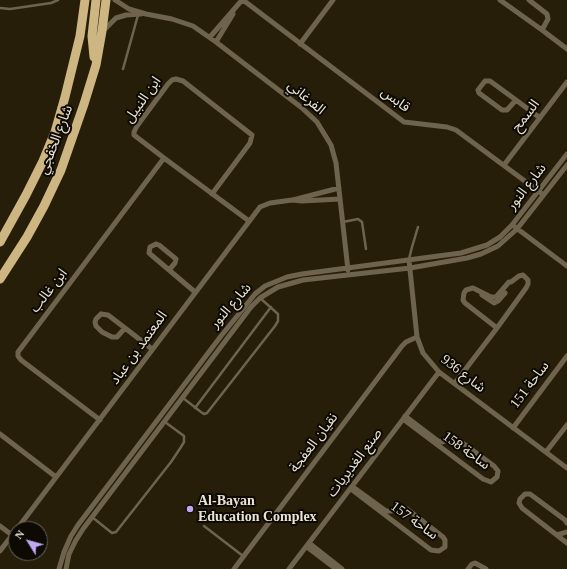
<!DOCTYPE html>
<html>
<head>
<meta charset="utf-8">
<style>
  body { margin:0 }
  #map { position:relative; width:567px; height:569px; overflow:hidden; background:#271e0a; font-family:"Times New Roman",serif }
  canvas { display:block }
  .north { position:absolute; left:8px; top:521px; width:40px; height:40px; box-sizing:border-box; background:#0d0903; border:1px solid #656057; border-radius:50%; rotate:307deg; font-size:11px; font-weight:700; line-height:16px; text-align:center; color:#e8e3d6 }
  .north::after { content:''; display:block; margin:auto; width:14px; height:18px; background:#c0a8f3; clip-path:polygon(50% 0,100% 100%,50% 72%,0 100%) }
</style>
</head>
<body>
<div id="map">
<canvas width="567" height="569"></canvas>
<div class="north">N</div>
</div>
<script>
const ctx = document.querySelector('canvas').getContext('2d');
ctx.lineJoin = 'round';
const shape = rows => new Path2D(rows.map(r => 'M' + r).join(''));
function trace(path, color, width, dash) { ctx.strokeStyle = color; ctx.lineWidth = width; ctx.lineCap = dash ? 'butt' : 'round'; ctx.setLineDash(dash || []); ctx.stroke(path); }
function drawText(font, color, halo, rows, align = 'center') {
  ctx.font = font + ' "Times New Roman","Noto Sans Arabic",serif'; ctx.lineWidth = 4; ctx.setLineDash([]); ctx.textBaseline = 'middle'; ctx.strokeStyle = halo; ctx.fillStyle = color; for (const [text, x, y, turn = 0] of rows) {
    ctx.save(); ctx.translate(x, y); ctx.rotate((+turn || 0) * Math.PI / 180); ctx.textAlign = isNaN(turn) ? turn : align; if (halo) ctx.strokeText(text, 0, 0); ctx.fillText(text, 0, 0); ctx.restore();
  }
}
const service = shape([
  [0,8,10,9,51,3,58,0],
  [123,69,138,15],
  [343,222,358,219,362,222,366,249],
  [409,259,412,247,418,227],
  [183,398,201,412,204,414,207,413,275,326,278,321,278,314,260,298],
  [195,408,271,307],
  [92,517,112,533,116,532,171,462,181,447,184,442,184,436,165,422],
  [204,526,243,556]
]);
const minor = shape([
  [115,0,129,9,146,14,172,19,193,26,216,42,302,108,317,122,331,145,336,163,348,270],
  [243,0,404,122,447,127,456,130,541,193],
  [500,0,542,30,548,19,547,14,529,0],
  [542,30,567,49],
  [103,31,116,18,126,15,141,14],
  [210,37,242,0],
  [216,42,233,14],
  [300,44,333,0],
  [516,100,507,110,502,110,479,93,478,90,485,81,490,81,516,100,540,118],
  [504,165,567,82],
  [212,194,250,143,252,135,183,81,176,79,172,80,168,84,137,126,134,132,134,135,164,158,249,221],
  [293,200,339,188],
  [515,227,567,266],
  [156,244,159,245,176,259,175,263,169,270,149,253,150,247,156,244],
  [409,260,417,337,423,353,439,372,567,468],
  [169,270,195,292],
  [482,295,494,303,498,301,505,293],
  [101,314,108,315,125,328,117,337,112,337,102,332,96,326,95,322,96,319,101,314],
  [125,328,152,349],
  [455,383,497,328,526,288,528,284,528,280,523,275,519,276,511,282,509,282,496,297,491,297,473,288,466,290,464,293,463,300,465,303,497,328],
  [403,419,483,479,491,482,497,477,498,471,494,466,460,441,455,438,442,442,438,441,405,416],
  [100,420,21,360,18,356,18,352,164,158],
  [513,428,567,356],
  [0,434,56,477],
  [546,452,567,425],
  [351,489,431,550,439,551,445,547,445,540,443,537,407,509,403,508,392,511,386,511,353,487],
  [567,523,565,520,530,494,525,494,520,499,519,503,522,508,567,543],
  [0,526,12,535],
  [17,529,260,207,270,203,292,200,302,201,340,199],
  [557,535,567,532],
  [309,543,342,569],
  [307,547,336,569],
  [0,551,16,530],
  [59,569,64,552,71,536,78,525,221,336,255,294,265,286,287,277,302,274,461,253,487,245,500,237,512,225,567,154],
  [66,569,69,554,76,540,83,529,251,307,260,298,278,287,303,280,410,268,467,258,481,254,498,246,517,229,567,165],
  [234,569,402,346,406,342,417,337],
  [289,569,439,372],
  [468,569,472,564,475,563,486,569]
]);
const trunk = shape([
  [94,57,92,36,96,0],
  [0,242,26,195,43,161,55,132,65,97,80,36,85,0],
  [0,279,27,237,44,206,61,170,84,104,96,65,102,31,106,0]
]);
const markers = [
  [190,509,4,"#c0a8f3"]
];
const streetNames = [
  ["الفرغاني",306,98,40],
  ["ابن النبيل",143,100,-55],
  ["قابس",395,100,36],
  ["السمح",526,116,-53],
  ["شارع الخفجي",56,140,-69],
  ["شارع النور",527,187,-52],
  ["ابن غالب",49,291,-52],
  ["شارع النور",231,306,-49],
  ["المعتمد بن عباد",139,348,-54],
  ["شارع 936",463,374,38],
  ["ساحة 151",530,385,-53],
  ["نقيان العفجة",314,443,-53],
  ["ساحة 158",466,451,36],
  ["صنع الغديريات",355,463,-53],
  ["ساحة 157",414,521,36]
];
const poiNames = [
  ["Al-Bayan",198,501],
  ["Education Complex",198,517]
];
trace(service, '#6e634d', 2.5);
trace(minor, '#6e634d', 5);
trace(trunk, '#ceb682', 9);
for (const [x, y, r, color] of markers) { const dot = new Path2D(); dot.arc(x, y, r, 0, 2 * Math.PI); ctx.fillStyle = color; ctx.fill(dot); trace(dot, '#0d0903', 1.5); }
drawText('14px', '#e8e3d6', '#0d0903', streetNames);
drawText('bold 14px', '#e8e3d6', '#0d0903', poiNames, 'left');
</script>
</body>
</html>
